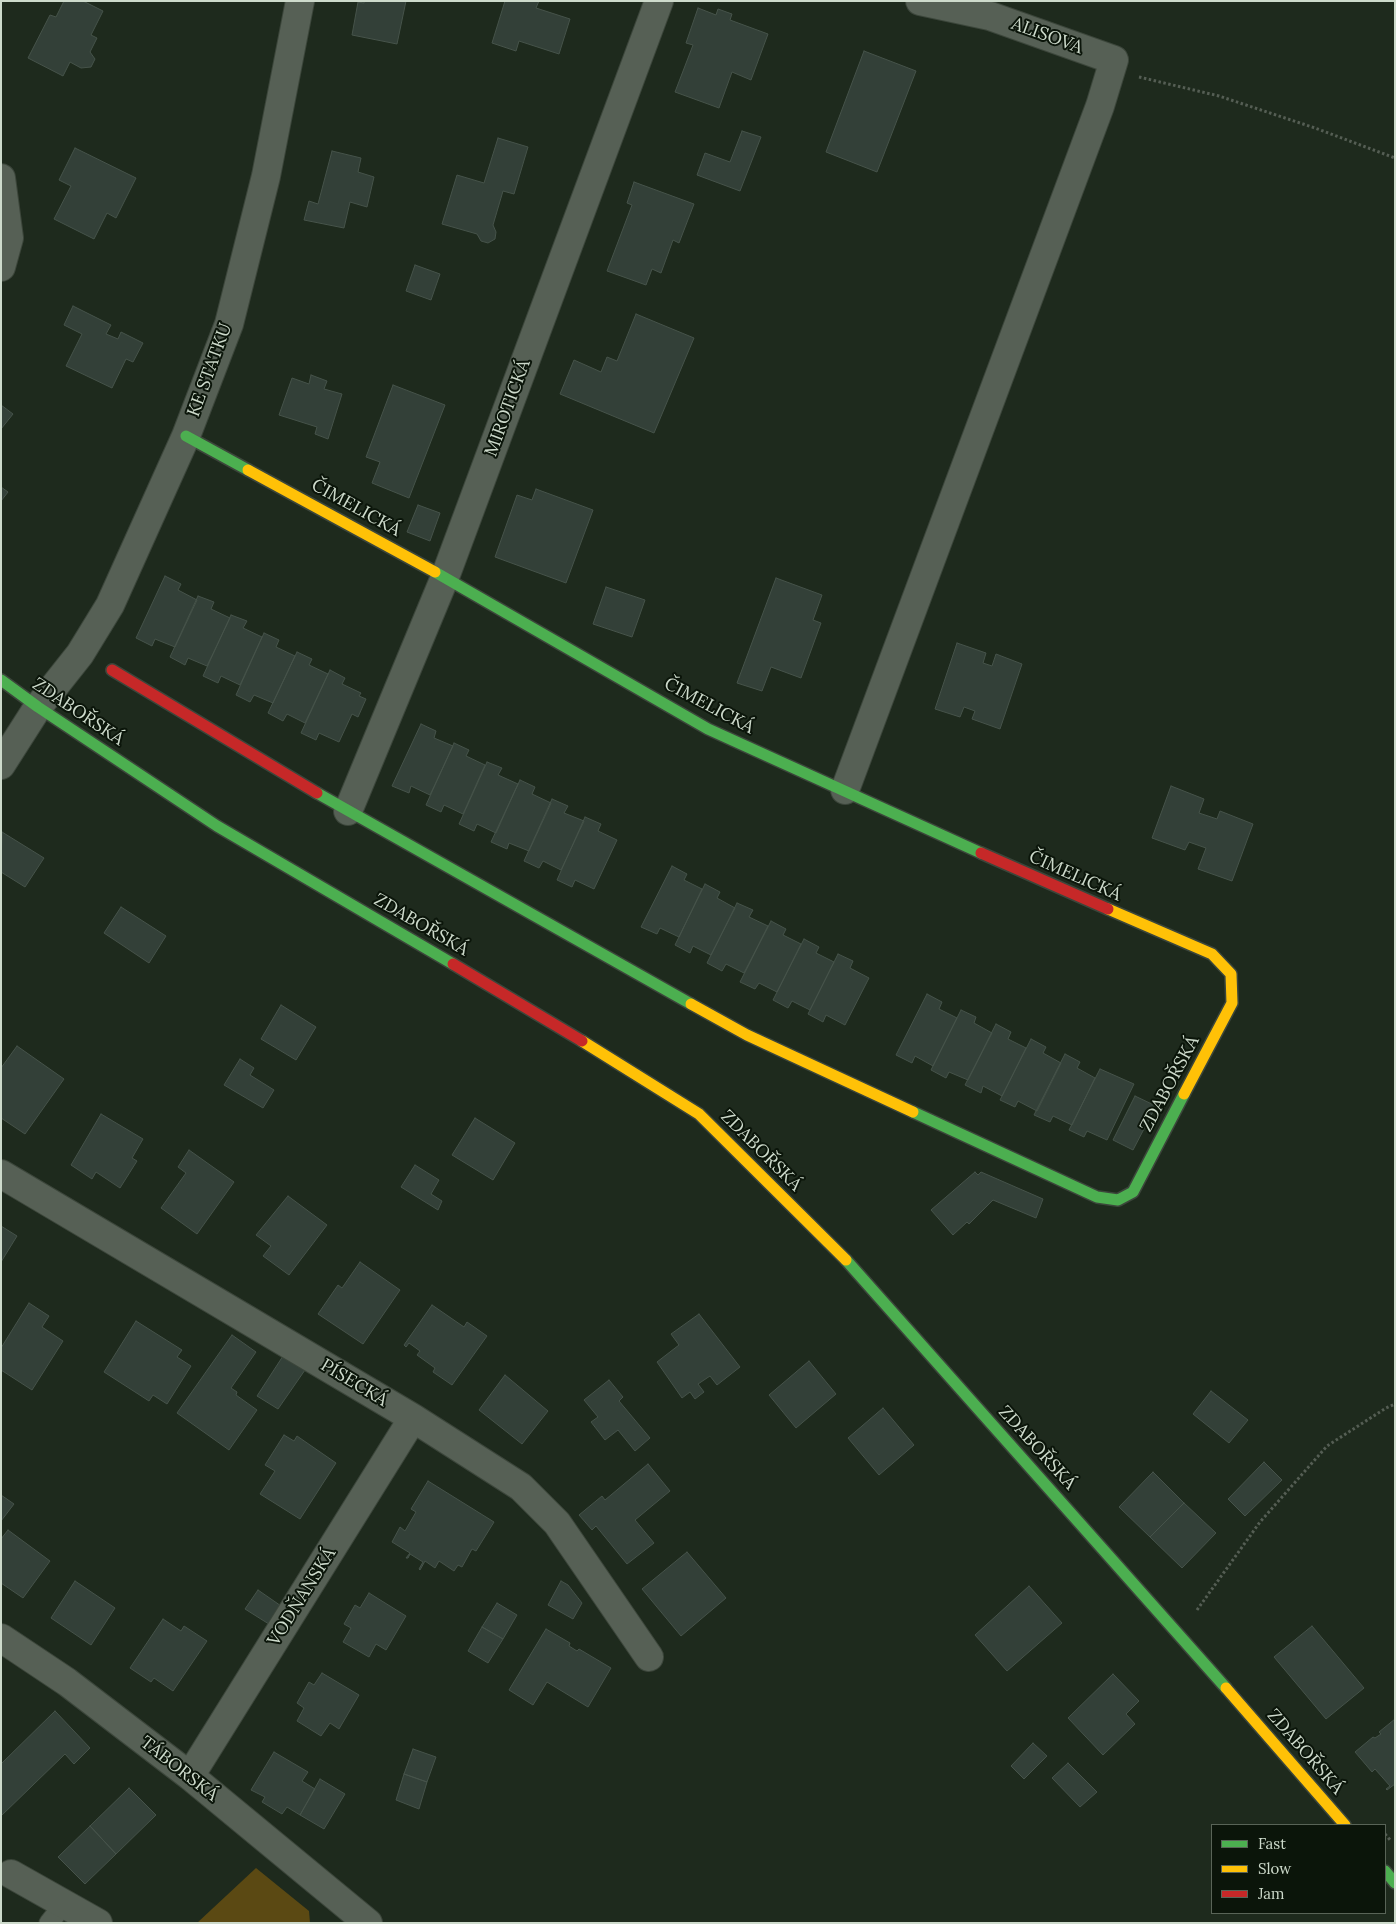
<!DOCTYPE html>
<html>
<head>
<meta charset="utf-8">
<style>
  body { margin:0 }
  #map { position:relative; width:1396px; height:1924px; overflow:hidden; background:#1e2a1d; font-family:Lora,serif }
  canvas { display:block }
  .frame { position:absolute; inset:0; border:2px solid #cddacb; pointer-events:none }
  .legend { position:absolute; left:1211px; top:1824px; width:175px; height:90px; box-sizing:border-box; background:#0b150a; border:1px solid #596457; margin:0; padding:6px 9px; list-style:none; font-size:15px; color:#cddacb }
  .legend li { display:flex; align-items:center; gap:10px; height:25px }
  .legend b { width:25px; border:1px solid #596457 }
</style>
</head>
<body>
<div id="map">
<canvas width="1396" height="1924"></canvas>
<div class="frame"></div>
<ul class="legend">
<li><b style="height:6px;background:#4caf50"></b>Fast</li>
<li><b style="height:6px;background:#ffc107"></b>Slow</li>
<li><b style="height:6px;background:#c62828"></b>Jam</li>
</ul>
</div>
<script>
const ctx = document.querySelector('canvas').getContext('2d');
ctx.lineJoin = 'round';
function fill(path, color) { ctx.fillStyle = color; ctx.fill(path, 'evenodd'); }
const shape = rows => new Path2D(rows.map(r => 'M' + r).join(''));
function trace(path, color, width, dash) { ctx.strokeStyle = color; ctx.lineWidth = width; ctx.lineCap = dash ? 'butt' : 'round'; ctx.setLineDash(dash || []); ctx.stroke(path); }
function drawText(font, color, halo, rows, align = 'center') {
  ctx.font = font + ' Lora,serif'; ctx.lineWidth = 4; ctx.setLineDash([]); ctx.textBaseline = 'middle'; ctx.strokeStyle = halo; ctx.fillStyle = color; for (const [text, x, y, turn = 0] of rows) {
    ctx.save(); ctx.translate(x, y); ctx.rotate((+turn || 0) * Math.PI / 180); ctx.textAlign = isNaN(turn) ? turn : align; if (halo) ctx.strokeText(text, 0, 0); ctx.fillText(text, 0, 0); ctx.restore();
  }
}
const forest = shape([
  [256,1868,309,1911,310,1923,197,1923]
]);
const building = shape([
  [64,1,83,1,103,11,91,35,97,38,90,52,95,59,91,67,81,68,70,62,63,76,28,58,50,15,56,17,64,1],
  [364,1,406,1,397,44,352,35,358,2,364,3,364,1],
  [505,1,539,1,536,8,570,19,559,54,519,41,516,51,492,43,505,1],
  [698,8,716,15,718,9,732,14,730,20,768,34,751,80,732,72,719,108,675,92,693,45,686,43,698,8],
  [864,51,916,71,877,172,826,152,864,51],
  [742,131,761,137,740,191,697,175,705,153,730,162,742,131],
  [498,138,528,147,514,194,503,191,493,225,496,232,495,239,488,243,481,241,477,234,442,224,457,175,484,183,498,138],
  [75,148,136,178,116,218,107,213,94,239,54,219,71,186,59,180,75,148],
  [332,151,361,158,358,172,374,177,367,207,350,202,344,228,304,220,309,201,318,204,332,151],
  [634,182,694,204,679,243,673,240,661,273,652,269,646,285,607,271,632,205,627,203,634,182],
  [415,265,440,274,431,300,406,291,415,265],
  [73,306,111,325,106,334,118,339,121,332,143,343,133,362,126,359,112,388,66,366,82,334,64,325,73,306],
  [636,314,694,338,654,433,560,394,574,360,601,372,607,357,617,361,636,314],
  [311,375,327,381,324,389,342,394,328,439,315,434,317,427,279,415,292,378,309,384,311,375],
  [393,385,445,405,409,498,372,483,380,462,366,457,393,385],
  [1,405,13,414,1,429,1,405],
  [1,487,8,492,1,501,1,487],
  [536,489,593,510,566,583,495,557,517,495,532,500,536,489],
  [418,505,440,513,430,541,407,532,418,505],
  [165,576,181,584,178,590,197,600,175,647,155,639,152,646,136,638,165,576],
  [776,578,822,595,813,620,821,623,801,678,771,667,762,691,737,683,776,578],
  [606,587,645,600,632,637,593,624,606,587],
  [198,596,214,602,211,609,230,618,207,666,188,658,185,665,170,657,198,596],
  [231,615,247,621,243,628,262,637,240,685,221,676,218,683,203,676,231,615],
  [264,633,279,640,276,647,295,656,273,703,254,695,250,702,236,695,264,633],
  [957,643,986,653,983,663,992,666,996,654,1022,664,1000,729,972,719,975,711,964,707,960,717,935,709,957,643],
  [297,652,312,659,309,665,328,674,305,723,287,714,283,721,268,713,297,652],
  [330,670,345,678,342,684,361,693,359,696,366,699,358,717,352,714,339,742,319,733,316,740,301,733,330,670],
  [421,724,436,731,434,738,453,746,430,795,411,786,409,793,392,786,421,724],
  [454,743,469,750,466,756,485,765,463,814,444,805,441,812,426,805,454,743],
  [487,762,502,768,498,775,518,784,496,833,477,824,474,831,459,824,487,762],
  [520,780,535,787,532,794,551,803,529,851,509,843,507,849,491,842,520,780],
  [1171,786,1204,799,1199,813,1217,819,1220,811,1253,824,1232,881,1198,869,1206,848,1189,842,1185,850,1152,838,1171,786],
  [552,799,568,806,564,813,584,821,561,870,543,861,539,868,524,861,552,799],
  [585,817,601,824,598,831,617,840,594,889,575,880,572,887,557,880,585,817],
  [2,832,44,858,25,887,1,872,2,832],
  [672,866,687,874,684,880,702,889,679,937,660,928,657,934,641,927,672,866],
  [705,884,720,892,717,898,735,908,711,955,693,946,690,953,675,945,705,884],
  [737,903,753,910,749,917,768,926,744,973,726,964,722,971,707,963,737,903],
  [121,907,166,936,149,963,104,933,121,907],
  [771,921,786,929,783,935,801,944,777,992,759,983,755,989,740,982,771,921],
  [804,939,819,947,816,953,834,962,810,1010,792,1001,788,1008,773,1000,804,939],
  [838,954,853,961,850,968,869,978,845,1025,826,1015,823,1022,808,1014,838,954],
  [927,994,942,1002,939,1009,957,1018,933,1066,915,1056,912,1063,896,1055,927,994],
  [281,1005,316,1027,296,1060,261,1039,281,1005],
  [961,1010,976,1017,974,1023,992,1033,968,1080,949,1072,946,1078,931,1070,961,1010],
  [996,1024,1011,1032,1008,1039,1026,1048,1002,1096,983,1086,981,1093,965,1085,996,1024],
  [1031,1039,1046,1047,1043,1053,1061,1063,1037,1111,1018,1101,1015,1107,1000,1100,1031,1039],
  [17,1046,64,1079,25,1134,1,1118,1,1068,17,1046],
  [1065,1054,1080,1062,1077,1068,1095,1078,1072,1125,1053,1116,1050,1122,1034,1115,1065,1054],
  [240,1059,254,1068,250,1075,274,1090,263,1108,224,1085,240,1059],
  [1100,1069,1134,1084,1107,1140,1087,1131,1084,1137,1069,1130,1100,1069],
  [1135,1096,1156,1106,1133,1150,1113,1140,1135,1096],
  [101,1114,143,1139,132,1158,137,1161,120,1188,96,1172,92,1179,71,1165,101,1114],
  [475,1118,515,1143,493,1180,452,1155,475,1118],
  [189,1150,234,1182,197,1234,161,1208,186,1173,178,1167,189,1150],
  [415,1165,439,1180,431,1194,442,1201,438,1210,401,1187,415,1165],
  [975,1172,978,1175,981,1172,1043,1199,1036,1218,993,1200,969,1224,967,1222,953,1235,931,1210,975,1172],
  [288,1196,327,1225,289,1275,263,1256,271,1246,256,1235,288,1196],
  [1,1226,17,1236,1,1262,1,1226],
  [360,1262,400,1290,363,1344,318,1314,338,1285,342,1288,360,1262],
  [29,1303,49,1316,42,1327,63,1341,32,1390,1,1370,1,1348,29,1303],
  [432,1305,464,1327,467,1322,487,1336,452,1385,433,1372,435,1368,417,1355,420,1351,409,1343,406,1347,404,1345,432,1305],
  [699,1314,740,1367,717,1385,710,1376,698,1384,704,1392,695,1399,690,1392,682,1398,657,1362,679,1345,671,1334,699,1314],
  [136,1321,182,1350,177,1357,191,1366,167,1404,153,1395,149,1401,104,1372,136,1321],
  [232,1335,256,1352,231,1388,237,1392,236,1395,257,1410,229,1450,177,1413,232,1335],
  [283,1356,305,1370,278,1409,257,1396,283,1356],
  [809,1361,836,1394,796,1428,769,1395,809,1361],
  [505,1375,548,1411,522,1444,479,1410,505,1375],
  [609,1380,623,1397,619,1401,650,1438,635,1451,618,1430,605,1440,591,1422,598,1417,584,1400,609,1380],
  [1211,1391,1248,1420,1229,1443,1193,1414,1211,1391],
  [883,1408,914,1445,879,1475,848,1438,883,1408],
  [284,1435,294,1441,297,1436,336,1463,300,1519,260,1494,275,1471,265,1465,284,1435],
  [1264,1462,1282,1480,1245,1516,1228,1499,1264,1462],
  [648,1464,670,1491,635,1520,654,1543,627,1564,596,1526,592,1530,579,1515,602,1496,605,1500,648,1464],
  [1153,1472,1184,1503,1150,1537,1119,1507,1153,1472],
  [428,1481,494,1522,476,1551,472,1549,462,1567,458,1565,454,1571,439,1561,435,1568,425,1561,420,1570,419,1569,423,1562,410,1554,408,1558,406,1558,410,1553,392,1542,400,1527,405,1531,416,1512,411,1509,428,1481],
  [1,1495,14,1504,1,1521,1,1495],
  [1184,1503,1216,1533,1182,1568,1150,1537,1184,1503],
  [8,1530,50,1561,23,1598,1,1583,1,1539,8,1530],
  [687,1552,726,1598,681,1636,642,1589,687,1552],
  [75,1581,115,1608,91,1645,51,1618,75,1581],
  [561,1581,568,1585,582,1603,573,1619,548,1605,561,1581],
  [1029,1586,1062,1623,1007,1671,975,1635,1029,1586],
  [258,1590,284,1608,272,1626,245,1609,258,1590],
  [369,1593,406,1616,386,1650,376,1644,369,1657,343,1642,351,1628,344,1624,355,1605,360,1608,369,1593],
  [497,1603,517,1615,503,1639,482,1627,497,1603],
  [163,1619,181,1631,184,1626,207,1641,173,1691,154,1678,151,1682,130,1668,163,1619],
  [1312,1626,1364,1688,1326,1719,1274,1657,1312,1626],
  [482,1627,503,1639,488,1663,468,1651,482,1627],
  [546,1629,570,1643,569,1646,577,1651,579,1649,611,1668,588,1707,547,1682,533,1705,509,1690,546,1629],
  [322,1673,359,1695,339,1729,330,1723,321,1736,297,1721,304,1708,297,1703,309,1682,314,1685,322,1673],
  [1113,1674,1139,1701,1126,1714,1135,1724,1103,1755,1068,1718,1113,1674],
  [55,1711,90,1748,74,1764,65,1754,1,1816,1,1764,55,1711],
  [1395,1719,1395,1784,1387,1790,1386,1789,1390,1786,1375,1769,1372,1772,1355,1752,1373,1737,1375,1738,1381,1734,1379,1732,1395,1719],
  [1033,1743,1047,1756,1024,1779,1011,1766,1033,1743],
  [413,1749,436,1757,427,1782,404,1774,413,1749],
  [274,1752,308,1772,302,1781,315,1789,300,1815,287,1807,282,1814,262,1802,265,1797,251,1790,274,1752],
  [1068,1763,1097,1792,1080,1807,1052,1778,1068,1763],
  [404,1774,427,1782,419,1809,396,1800,404,1774],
  [320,1779,345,1794,324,1829,300,1815,320,1779],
  [129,1788,156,1815,116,1854,90,1826,129,1788],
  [90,1826,116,1854,85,1884,58,1857,90,1826]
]);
const path = shape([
  [1139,77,1219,96,1315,128,1395,158],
  [1197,1610,1260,1522,1327,1446,1386,1408,1395,1404],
  [1385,1834,1391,1841]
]);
const lane = shape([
  [49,1923,64,1904]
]);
const street = shape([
  [1,178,9,238,1,267],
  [1,765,38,707,80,654,110,605,186,436,229,324,266,176,300,1],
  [845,790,1100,106,1114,60,990,16,920,1],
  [348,811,445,577,659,1],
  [1,1174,413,1418,521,1487,557,1523,649,1657],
  [1,1638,67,1682,190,1776,368,1923],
  [190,1776,413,1418],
  [11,1874,98,1923]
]);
const fast = shape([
  [186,436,248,470],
  [435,572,708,729,981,853],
  [1,680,38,707,217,826,453,964],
  [317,793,691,1004],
  [913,1112,1097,1197,1118,1200,1133,1192,1184,1094],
  [846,1260,1226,1688],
  [1385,1871,1395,1883]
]);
const slow = shape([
  [248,470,435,572],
  [1108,909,1212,954,1231,974,1232,1003,1184,1094],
  [691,1004,747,1035,913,1112],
  [582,1041,699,1114,846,1260],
  [1226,1688,1345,1825]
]);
const jam = shape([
  [112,670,317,793],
  [981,853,1108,909],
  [453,964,582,1041]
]);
const streetNames = [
  ["ALISOVA",1047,36,20],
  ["KE STATKU",210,370,-70],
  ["MIROTICKÁ",508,408,-70],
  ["ČIMELICKÁ",356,508,29],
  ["ČIMELICKÁ",709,706,28],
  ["ZDABOŘSKÁ",78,712,34],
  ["ČIMELICKÁ",1075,876,24],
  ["ZDABOŘSKÁ",421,925,30],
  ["ZDABOŘSKÁ",1170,1084,-62],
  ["ZDABOŘSKÁ",761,1151,45],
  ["PÍSECKÁ",354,1383,31],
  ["ZDABOŘSKÁ",1037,1448,48],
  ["VODŇANSKÁ",302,1597,-58],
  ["ZDABOŘSKÁ",1305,1752,49],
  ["TÁBORSKÁ",179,1769,38]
];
fill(forest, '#5b4913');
fill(building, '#334038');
trace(building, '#46534a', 1);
trace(lane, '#3c463b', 21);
trace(street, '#3c463b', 30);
trace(fast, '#3c463b', 14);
trace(slow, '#3c463b', 14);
trace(jam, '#3c463b', 14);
trace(path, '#555e54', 3, [2.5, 2.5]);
trace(lane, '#566055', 19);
trace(street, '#566055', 28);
trace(fast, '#4caf50', 11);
trace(slow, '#ffc107', 11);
trace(jam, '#c62828', 11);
drawText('18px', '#cddacb', '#0b150a', streetNames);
</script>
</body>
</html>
